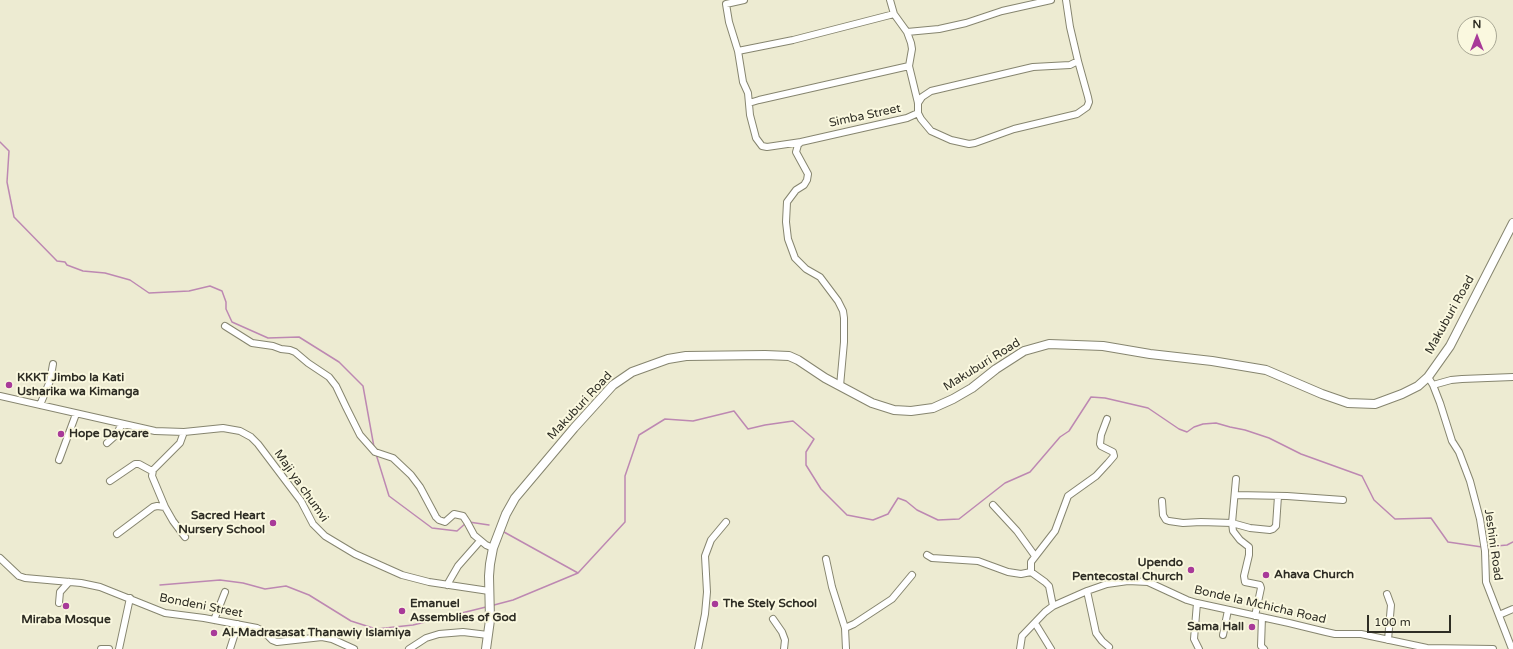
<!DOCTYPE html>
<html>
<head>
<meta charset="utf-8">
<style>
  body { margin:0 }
  #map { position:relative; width:1513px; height:649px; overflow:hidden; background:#edebd2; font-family:"Varela Round",sans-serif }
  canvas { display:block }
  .north { position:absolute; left:1457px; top:16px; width:40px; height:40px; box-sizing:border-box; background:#faf8df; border:1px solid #a8a794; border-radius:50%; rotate:0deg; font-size:11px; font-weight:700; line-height:16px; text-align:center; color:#2e2d24 }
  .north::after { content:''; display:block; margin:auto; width:14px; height:18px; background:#a83a99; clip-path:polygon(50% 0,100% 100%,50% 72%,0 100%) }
  .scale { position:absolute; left:1367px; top:615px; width:84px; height:18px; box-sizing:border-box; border:2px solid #2e2d24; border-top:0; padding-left:5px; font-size:12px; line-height:14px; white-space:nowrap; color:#2e2d24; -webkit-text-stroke:3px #faf8df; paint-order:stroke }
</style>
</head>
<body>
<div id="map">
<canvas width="1513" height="649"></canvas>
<div class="north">N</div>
<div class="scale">100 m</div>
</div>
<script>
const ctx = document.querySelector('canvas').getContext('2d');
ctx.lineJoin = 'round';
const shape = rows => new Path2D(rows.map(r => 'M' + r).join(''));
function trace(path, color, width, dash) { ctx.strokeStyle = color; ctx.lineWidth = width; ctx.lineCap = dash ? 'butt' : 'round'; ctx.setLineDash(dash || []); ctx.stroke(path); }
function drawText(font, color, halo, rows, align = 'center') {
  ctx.font = font + ' "Varela Round",sans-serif'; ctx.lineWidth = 4; ctx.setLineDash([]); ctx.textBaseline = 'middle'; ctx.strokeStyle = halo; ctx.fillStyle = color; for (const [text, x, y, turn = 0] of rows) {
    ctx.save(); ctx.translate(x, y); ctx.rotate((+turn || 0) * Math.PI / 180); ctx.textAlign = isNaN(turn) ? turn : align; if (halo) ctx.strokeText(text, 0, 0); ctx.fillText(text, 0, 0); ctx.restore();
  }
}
const stream = shape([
  [0,142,9,151,7,182,14,217,57,261,65,262,67,265,83,271,105,273,130,280,149,293,189,291,210,286,222,291,226,302,226,309,232,322,268,338,299,337,339,362,363,386,374,447],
  [376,454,389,496,432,528,457,531,466,523],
  [469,522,489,525],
  [504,532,578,573],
  [1486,547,1507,545,1513,542],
  [160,585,220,580,243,583,265,589,286,586,309,595,351,621,376,629,413,625,486,607],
  [494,605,513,600,578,573,625,522,625,476,639,435,665,419,693,421,734,411,748,429,765,425,793,421,814,439,806,452,806,465,821,489,847,515,873,520,888,514,898,498,906,501,917,510,938,520,959,519,1005,483,1030,472,1060,437,1069,431,1091,397,1105,398,1148,408,1179,429,1187,432,1194,427,1203,424,1216,423,1230,427,1245,430,1269,438,1301,454,1362,476,1374,500,1395,519,1431,518,1448,542,1482,547]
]);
const minor = shape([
  [744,0,726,4,729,22,738,51,743,82,748,93,750,115,756,138,762,146,767,147,801,142],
  [907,32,939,29,966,23,1002,11,1051,0],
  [738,51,793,40,894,14],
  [749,103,759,100,909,66],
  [918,103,922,97,931,91,1033,67,1070,65,1078,61,1070,27,1066,0],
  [918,113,921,119,931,131,951,140,969,144,975,143,1014,129,1077,114,1087,107,1089,102,1088,97,1078,61],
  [225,326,252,343,273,346,281,349,290,350,295,352,308,363,329,377,336,386,346,407,360,435,375,452,393,458,411,475,420,487,436,517,439,520,445,522,454,514,463,516,467,522,474,535,486,545,493,548],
  [1428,377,1433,385,1440,403,1452,441,1459,452,1470,481,1480,519,1485,551,1486,582,1512,649],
  [1433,385,1451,380,1462,379,1513,377],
  [840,386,844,342,844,318,843,311,838,301,820,277,806,269,795,258,788,239,786,222,787,202,796,190,804,185,807,180,808,174,796,152,798,145,801,142,907,118,918,113,918,103,909,66,912,49,911,43,907,32,894,14,890,0],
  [0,396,155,431,184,432,223,428,240,431,251,437,258,444,301,501,313,524,325,536,355,554,402,575,429,582,489,591],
  [40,405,50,381,53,364],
  [107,443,116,435,122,424],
  [59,460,76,414],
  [153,470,152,476,165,507],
  [1236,479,1232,523,1233,531,1240,540,1249,547,1249,555,1244,576,1245,582,1260,585,1261,588,1255,616],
  [110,481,135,464,139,464,150,470,153,470,180,443,184,432],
  [1235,495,1287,496,1343,500],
  [1162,501,1163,515,1166,520,1169,521,1183,523,1201,522,1232,523,1250,528,1270,530,1273,529,1276,526,1278,496],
  [993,505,1017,531,1035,556],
  [117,534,153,507,157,506,165,507,173,521,185,537],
  [927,555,932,558,978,561,1008,572,1021,574,1031,572],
  [0,558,19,576,25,578,81,583,100,587,165,613,204,618,257,628,263,631,272,640,277,642,322,637,332,639,354,649],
  [826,559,832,587,845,628,846,649],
  [447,585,458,566,480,541],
  [1087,591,1096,633,1102,641,1109,647],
  [1387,594,1391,605,1388,640],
  [59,603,60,592,69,582],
  [1197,603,1194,639,1199,649],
  [1053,606,1049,586,1045,582,1031,572,1031,562,1055,531,1068,496,1096,476,1108,463,1114,456,1113,452,1101,446,1100,444,1101,435,1107,419],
  [1499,615,1513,609],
  [1262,617,1261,646,1264,649],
  [773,619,782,632,785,640,784,649],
  [214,620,225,592],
  [1035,623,1051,649],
  [845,628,854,624,892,599,912,575],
  [1223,635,1228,610],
  [101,649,109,649],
  [119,649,130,598],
  [230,649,238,624],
  [409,649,426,638,439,634,463,632,488,635],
  [698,649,705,614,707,592,705,556,711,540,726,522],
  [1020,649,1022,636,1045,612,1053,606,1087,591,1107,584,1128,581,1148,582,1187,600,1197,603,1289,623,1326,632,1335,634,1361,634,1427,648,1493,649]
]);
const tertiary = shape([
  [486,649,490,620,489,576,490,564,493,548,506,514,515,498,574,428,613,385,632,372,668,359,686,356,765,355,789,356,798,360,825,378,872,403,894,410,911,411,933,408,953,399,972,388,996,369,1024,351,1049,344,1103,346,1150,354,1212,361,1266,370,1322,394,1348,403,1375,404,1402,394,1418,386,1428,377,1450,346,1513,223]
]);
const markers = [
  [9,385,4,"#a83a99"],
  [61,434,4,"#a83a99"],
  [273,523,4,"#a83a99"],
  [1191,570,4,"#a83a99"],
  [1266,575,4,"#a83a99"],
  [715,604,4,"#a83a99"],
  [66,606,4,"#a83a99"],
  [402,611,4,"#a83a99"],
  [1252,627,4,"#a83a99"],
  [214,633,4,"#a83a99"]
];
const streetNames = [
  ["Simba Street",865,116,-12],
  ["Makuburi Road",1450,315,-61],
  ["Makuburi Road",982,365,-32],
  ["Makuburi Road",580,406,-47],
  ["Maji ya chumvi",301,486,55],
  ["Jeshini Road",1493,545,82],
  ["Bonde la Mchicha Road",1260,605,13],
  ["Bondeni Street",201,606,11]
];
const poiNames = [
  ["KKKT Jimbo la Kati",17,378],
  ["Usharika wa Kimanga",17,392],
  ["Hope Daycare",69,434],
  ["Sacred Heart",265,516,"right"],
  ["Nursery School",265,530,"right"],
  ["Upendo",1183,563,"right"],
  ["Pentecostal Church",1183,577,"right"],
  ["Ahava Church",1274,575],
  ["Emanuel",410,604],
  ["Assemblies of God",410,618],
  ["The Stely School",723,604],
  ["Miraba Mosque",66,620,"center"],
  ["Sama Hall",1244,627,"right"],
  ["Al-Madrasasat Thanawiy Islamiya",222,633]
];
trace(stream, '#bd88b2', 1.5);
trace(minor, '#86856f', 8);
trace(tertiary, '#86856f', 10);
trace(minor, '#fff', 6);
trace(tertiary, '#fff', 8);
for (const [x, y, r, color] of markers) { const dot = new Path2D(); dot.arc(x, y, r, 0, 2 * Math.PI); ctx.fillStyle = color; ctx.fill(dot); trace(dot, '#faf8df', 1.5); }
drawText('12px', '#2e2d24', '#faf8df', streetNames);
drawText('bold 12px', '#2e2d24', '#faf8df', poiNames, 'left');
</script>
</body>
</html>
